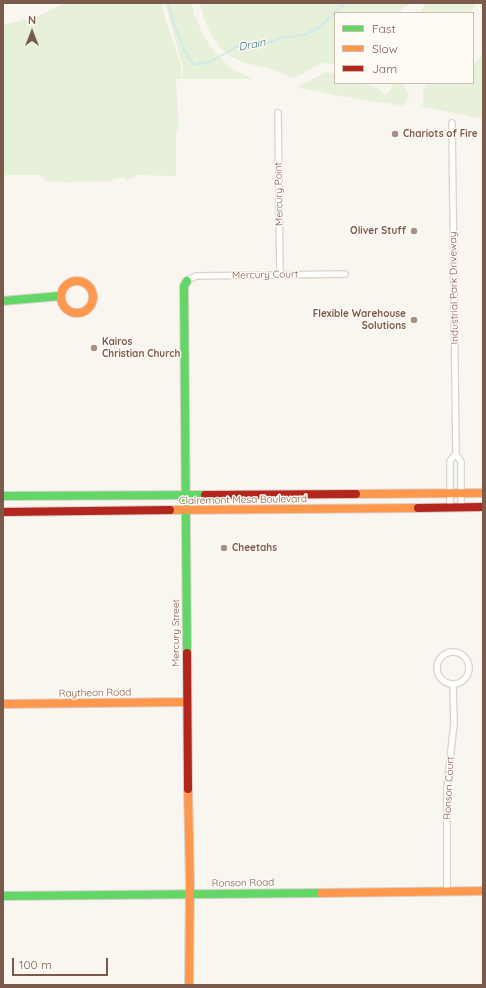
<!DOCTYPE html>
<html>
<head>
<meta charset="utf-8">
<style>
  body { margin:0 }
  #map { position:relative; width:486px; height:988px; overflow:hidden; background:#f9f5ef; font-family:Quicksand,sans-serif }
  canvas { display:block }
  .frame { position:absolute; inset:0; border:4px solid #7b5a4c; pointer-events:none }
  .legend { position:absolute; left:334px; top:12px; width:140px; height:72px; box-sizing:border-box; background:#fffaf3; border:1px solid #cabab0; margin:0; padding:5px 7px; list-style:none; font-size:12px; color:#7b5a4c }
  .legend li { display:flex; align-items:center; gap:8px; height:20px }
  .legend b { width:20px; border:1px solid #cabab0 }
  .north { position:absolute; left:12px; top:12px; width:40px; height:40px; -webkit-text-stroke:3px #fffaf3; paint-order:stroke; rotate:0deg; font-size:11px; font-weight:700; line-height:16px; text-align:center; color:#7b5a4c }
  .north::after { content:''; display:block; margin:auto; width:14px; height:18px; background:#7b5a4c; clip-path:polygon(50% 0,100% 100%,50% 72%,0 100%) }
  .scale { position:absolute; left:12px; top:958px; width:96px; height:18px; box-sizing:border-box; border:2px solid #7b5a4c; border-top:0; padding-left:5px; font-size:12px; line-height:14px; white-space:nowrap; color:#7b5a4c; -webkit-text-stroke:3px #fffaf3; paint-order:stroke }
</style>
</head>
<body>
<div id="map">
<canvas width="486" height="988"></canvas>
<div class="frame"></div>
<ul class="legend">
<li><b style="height:5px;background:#63d668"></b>Fast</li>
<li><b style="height:5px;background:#ff974d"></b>Slow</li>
<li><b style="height:5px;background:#b3261e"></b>Jam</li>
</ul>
<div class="north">N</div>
<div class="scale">100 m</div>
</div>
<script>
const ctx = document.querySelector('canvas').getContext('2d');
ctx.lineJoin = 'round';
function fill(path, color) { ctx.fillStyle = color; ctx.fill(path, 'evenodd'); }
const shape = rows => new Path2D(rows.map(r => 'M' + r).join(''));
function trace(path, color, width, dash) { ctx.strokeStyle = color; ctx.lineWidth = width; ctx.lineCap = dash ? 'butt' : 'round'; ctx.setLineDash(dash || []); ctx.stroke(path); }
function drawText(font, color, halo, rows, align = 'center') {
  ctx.font = font + ' Quicksand,sans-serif'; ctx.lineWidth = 3; ctx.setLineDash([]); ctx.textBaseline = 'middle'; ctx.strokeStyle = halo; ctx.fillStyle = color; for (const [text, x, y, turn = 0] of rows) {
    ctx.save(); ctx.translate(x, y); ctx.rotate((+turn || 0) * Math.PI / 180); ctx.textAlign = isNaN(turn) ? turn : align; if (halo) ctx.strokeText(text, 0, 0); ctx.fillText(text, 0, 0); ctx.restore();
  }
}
const green = shape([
  [65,3,162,3,164,15,181,65,181,78,182,78,183,67,165,3,192,3,194,14,204,36,215,53,232,69,245,75,252,79,176,79,179,131,176,132,176,176,136,175,127,181,124,177,108,181,63,182,47,181,39,175,3,175,3,25,38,16],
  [200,3,410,3,401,10,400,13,335,13,335,64,323,63,312,68,301,75,291,78,284,74,274,70,242,62,229,55,221,48,210,33,202,12],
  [427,3,477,3,470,13,420,13,423,7],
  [483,52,483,119,420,106,423,103,423,91,429,83,473,83,473,64,479,59],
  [328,72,335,74,335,83,354,83,356,84,368,85,379,89,386,95,389,92,394,83,403,83,409,96,406,99,405,106,335,95,297,87,324,73]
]);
const stream = shape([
  [168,3,173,21,184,50,194,65,210,62,238,46,262,45,280,38,304,35,320,27,345,3]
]);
const street = shape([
  [278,113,280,275],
  [452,123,456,454,461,462,461,507],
  [187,281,190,279,196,276,345,274],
  [450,507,450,461,456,454],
  '437 668a16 16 0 1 1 32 0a16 16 0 1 1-32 0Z',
  [447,891,447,788,454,723,453,685]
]);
const fast = shape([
  [3,301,60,296],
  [3,496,205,495],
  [187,653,184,286,187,281],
  [3,896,321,893]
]);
const slow = shape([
  '61 297a16 16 0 1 1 32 0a16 16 0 1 1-32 0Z',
  [356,494,483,493],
  [170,510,418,508],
  [3,704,187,702],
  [188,789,190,884,189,985],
  [321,893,483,891]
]);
const jam = shape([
  [205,495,356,494],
  [418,508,483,507],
  [3,512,170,510],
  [187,653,188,789]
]);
const markers = [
  [395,134,4,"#a79085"],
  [414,231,4,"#a79085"],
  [414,320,4,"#a79085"],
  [94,348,4,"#a79085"],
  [224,548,4,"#a79085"]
];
const poiNames = [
  ["Chariots of Fire",403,134],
  ["Oliver Stuff",406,231,"right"],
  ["Flexible Warehouse",406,314,"right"],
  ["Solutions",406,326,"right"],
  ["Kairos",102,342],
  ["Christian Church",102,354],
  ["Cheetahs",232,548]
];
const streetNames = [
  ["Mercury Point",279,194,-91],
  ["Mercury Court",265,275,-1],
  ["Industrial Park Driveway",454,288,-91],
  ["Clairemont Mesa Boulevard",243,500,-1],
  ["Mercury Street",176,633,-90],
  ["Raytheon Road",95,693,-1],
  ["Ronson Court",449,788,-87],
  ["Ronson Road",243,883,-1]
];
const waterNames = [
  ["Drain",252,45,-11]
];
fill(green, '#e7f1da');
trace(stream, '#d0eaeb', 2);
trace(street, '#dad2cd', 8);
trace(fast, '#d9d1cb', 10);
trace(slow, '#d9d1cb', 10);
trace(jam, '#d9d1cb', 10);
trace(street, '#fefefd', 5.5);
trace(fast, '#63d668', 8);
trace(slow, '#ff974d', 8);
trace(jam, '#b3261e', 8);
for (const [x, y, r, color] of markers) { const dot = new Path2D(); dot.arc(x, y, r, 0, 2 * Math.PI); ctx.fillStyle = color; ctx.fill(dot); trace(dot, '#fffaf3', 1.5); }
drawText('bold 10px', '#7b5a4c', '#fffaf3', poiNames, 'left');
drawText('10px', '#7b5a4c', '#fffaf3', streetNames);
drawText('italic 11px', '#3e7880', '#fffaf3', waterNames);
</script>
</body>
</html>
